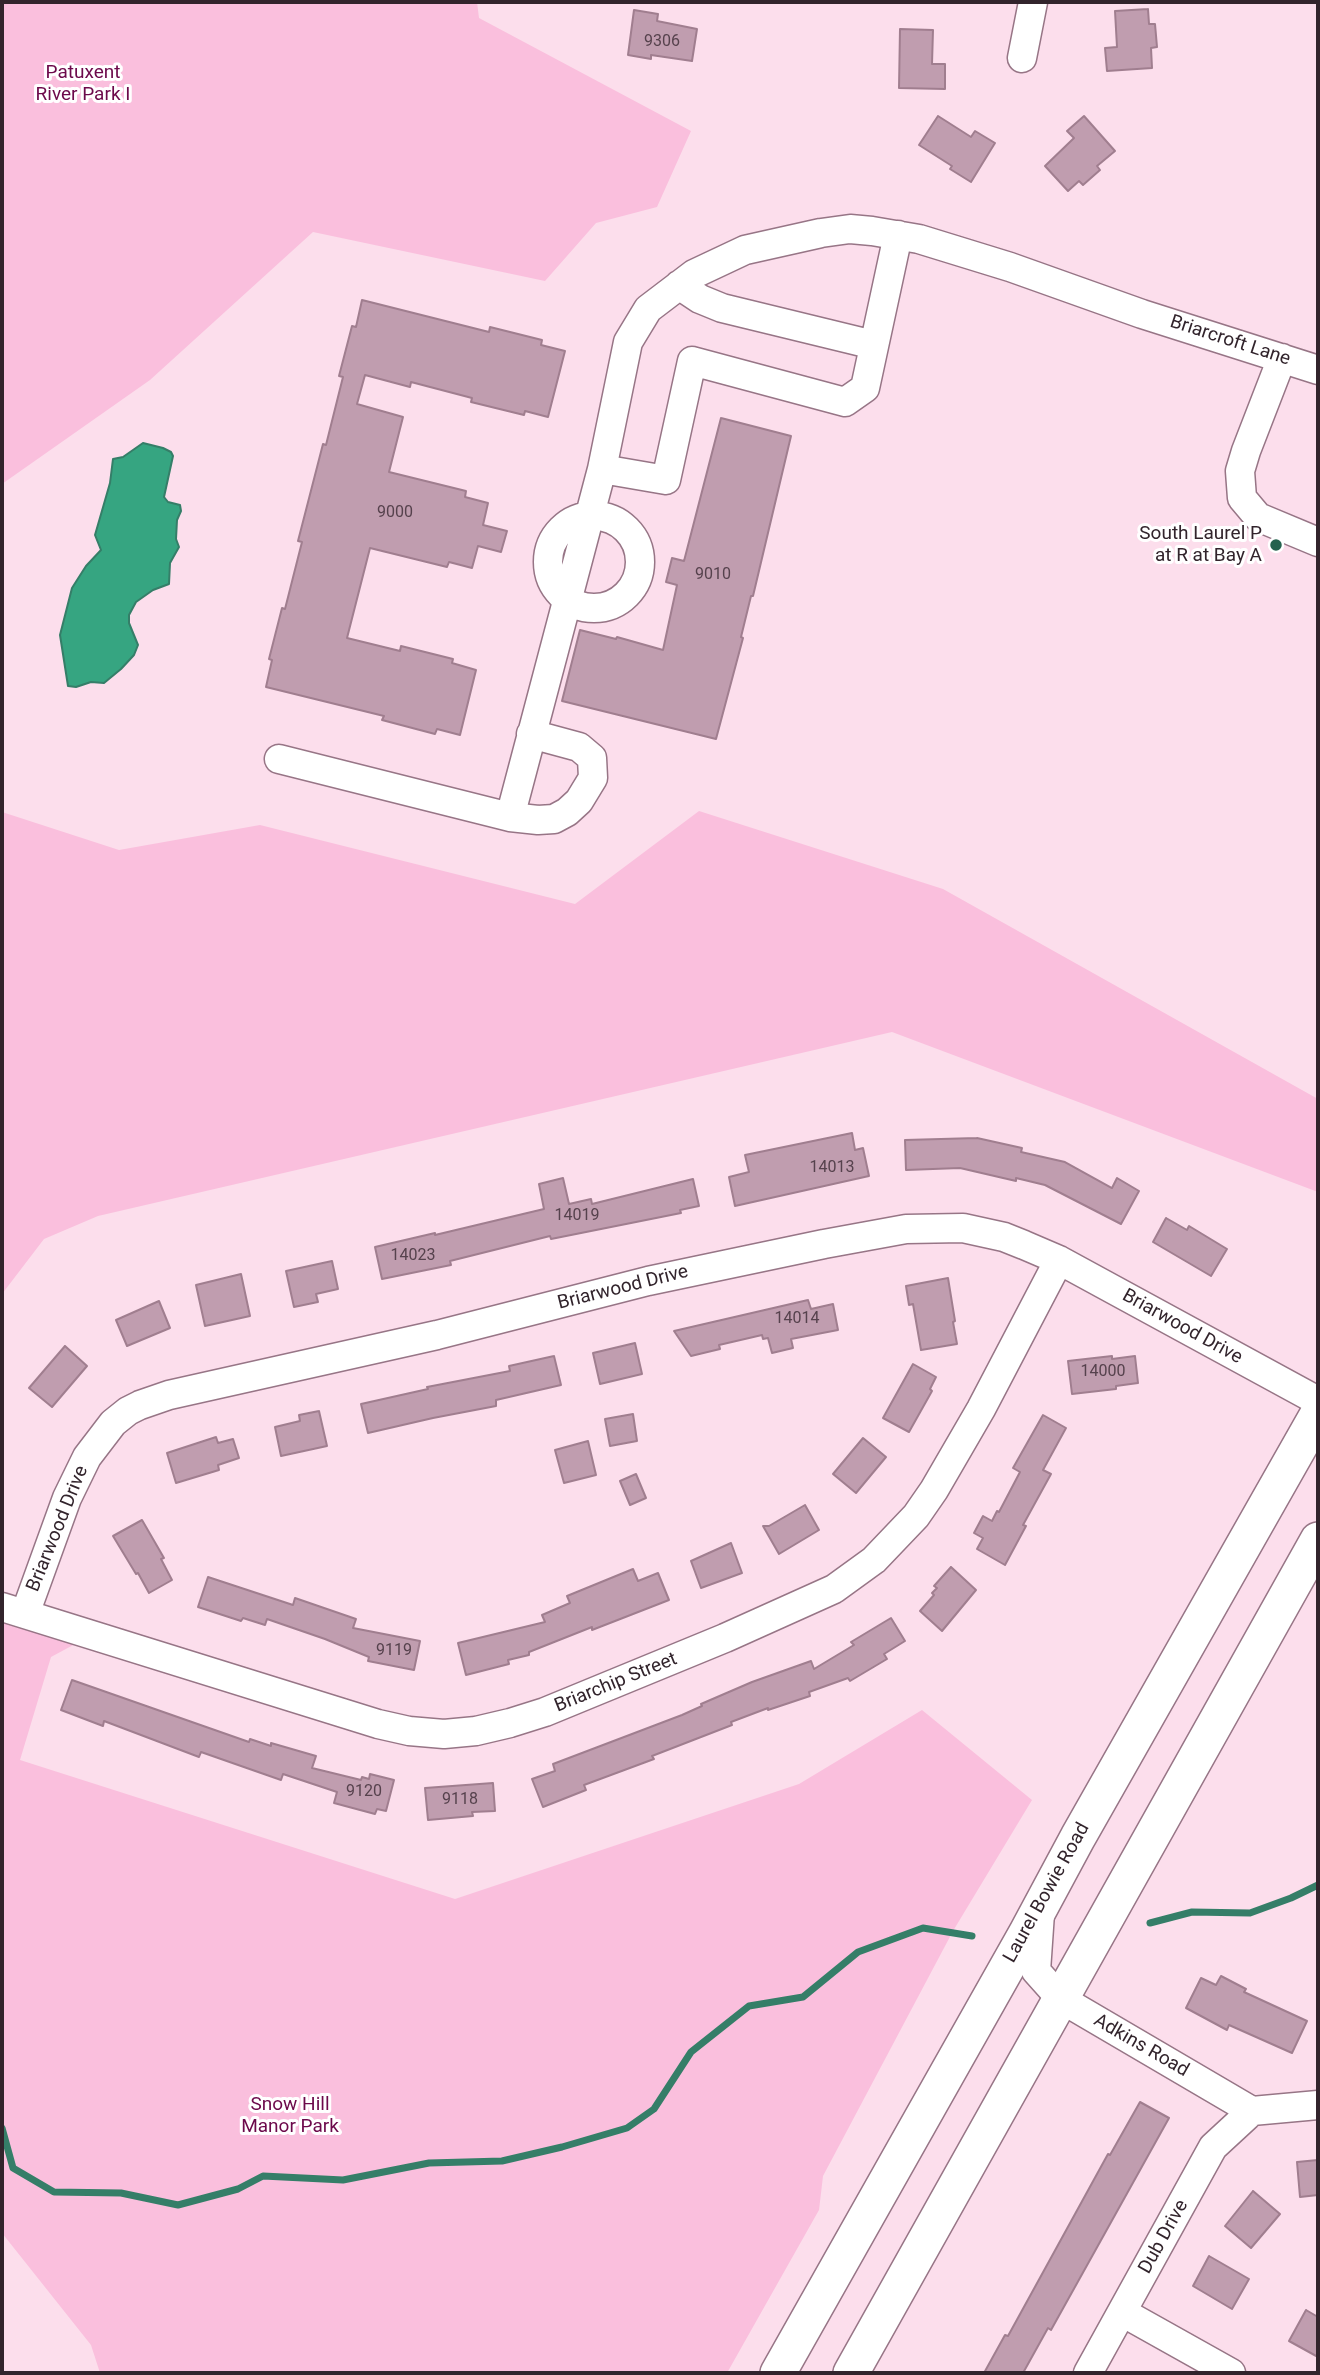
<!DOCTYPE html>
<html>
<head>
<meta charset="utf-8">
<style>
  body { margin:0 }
  #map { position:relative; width:1320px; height:2375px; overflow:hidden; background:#fcdeec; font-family:Roboto,sans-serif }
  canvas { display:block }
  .frame { position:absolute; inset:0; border:4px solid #32242c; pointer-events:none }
</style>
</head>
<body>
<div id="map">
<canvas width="1320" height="2375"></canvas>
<div class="frame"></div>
</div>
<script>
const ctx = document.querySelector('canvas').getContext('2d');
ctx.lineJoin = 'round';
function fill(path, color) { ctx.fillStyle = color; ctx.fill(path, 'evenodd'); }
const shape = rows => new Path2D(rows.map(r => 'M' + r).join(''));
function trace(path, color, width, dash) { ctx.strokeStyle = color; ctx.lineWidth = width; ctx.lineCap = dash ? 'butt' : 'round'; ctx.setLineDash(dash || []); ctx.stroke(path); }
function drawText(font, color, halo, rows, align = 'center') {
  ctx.font = font + ' Roboto,sans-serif'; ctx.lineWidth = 6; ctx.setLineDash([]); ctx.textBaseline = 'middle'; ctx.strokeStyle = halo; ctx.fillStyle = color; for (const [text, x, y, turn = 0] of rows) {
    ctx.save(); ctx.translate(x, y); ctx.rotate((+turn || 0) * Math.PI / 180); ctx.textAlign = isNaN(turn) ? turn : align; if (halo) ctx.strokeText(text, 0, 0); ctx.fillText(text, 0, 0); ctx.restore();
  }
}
const green = shape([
  [2,2,477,2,479,18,691,131,657,207,596,223,545,281,313,232,150,380,2,484],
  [699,811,943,889,1318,1099,1318,1192,892,1032,98,1216,44,1239,2,1294,2,812,119,850,260,825,575,904],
  [2,1619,77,1643,51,1657,20,1760,455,1899,799,1784,922,1710,1032,1800,953,1931,823,2176,819,2210,727,2373,100,2373,91,2345,2,2233]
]);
const water = shape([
  [143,443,163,448,171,452,173,456,164,497,168,502,180,505,181,511,177,520,176,539,179,547,170,563,169,584,153,590,136,602,129,615,129,623,138,645,134,655,121,669,104,683,91,682,76,687,68,686,60,635,72,588,86,566,101,550,95,535,110,483,113,459,123,457,143,443]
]);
const stream = shape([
  [1150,1923,1192,1912,1250,1913,1291,1898,1318,1885],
  [2,2128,13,2168,54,2192,121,2193,178,2205,238,2189,263,2176,343,2180,429,2163,502,2161,562,2147,627,2128,654,2109,691,2052,749,2006,803,1997,858,1952,923,1928,972,1936]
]);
const building = shape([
  [1148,9,1149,24,1155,24,1157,47,1151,48,1152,68,1107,71,1105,48,1117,47,1115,11,1148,9],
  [634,10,658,14,657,21,697,29,692,61,651,55,651,59,628,55,634,10],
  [900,29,933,30,932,64,945,64,945,89,899,88,900,29],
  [938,116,971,137,975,131,995,143,971,182,950,169,952,166,919,145,938,116],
  [1084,116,1115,151,1097,166,1100,170,1083,185,1079,181,1068,191,1045,166,1074,138,1067,131,1084,116],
  [362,300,489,332,490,327,542,340,541,345,565,351,548,417,525,411,524,415,471,402,472,398,411,382,410,387,365,375,357,404,403,417,389,472,466,491,465,497,488,503,483,525,507,531,501,552,478,546,472,568,449,562,447,567,370,548,347,638,400,651,401,646,453,659,452,663,476,670,460,735,437,729,435,734,382,720,384,716,266,687,272,660,269,659,282,608,285,609,302,542,298,541,323,444,326,445,343,377,339,376,352,326,356,327,362,300],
  [721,418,791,436,753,596,751,596,741,637,743,638,716,739,562,701,580,630,616,639,617,637,663,650,677,585,666,582,672,558,684,561,721,418],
  [852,1133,855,1150,863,1148,869,1176,735,1206,729,1177,749,1172,745,1155,852,1133],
  [977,1138,1022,1148,1021,1152,1065,1162,1112,1188,1117,1178,1139,1191,1121,1224,1045,1185,1016,1178,1016,1181,960,1168,906,1170,905,1140,977,1138],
  [563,1178,569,1204,591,1199,592,1204,693,1179,699,1206,680,1210,681,1213,551,1239,550,1236,450,1261,451,1265,382,1279,375,1247,435,1233,435,1235,544,1209,539,1184,563,1178],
  [1166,1218,1187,1230,1189,1226,1227,1249,1211,1276,1153,1242,1166,1218],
  [332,1261,338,1289,316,1294,318,1302,294,1307,286,1271,332,1261],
  [241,1274,250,1316,205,1326,196,1285,241,1274],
  [948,1278,955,1321,953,1322,957,1344,921,1350,913,1304,909,1305,906,1286,948,1278],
  [808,1300,811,1309,833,1304,838,1330,791,1339,793,1348,772,1353,768,1338,763,1339,762,1335,719,1345,720,1349,691,1356,674,1331,808,1300],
  [159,1301,170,1328,127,1346,116,1320,159,1301],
  [635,1343,642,1374,600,1384,593,1353,635,1343],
  [65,1346,87,1366,52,1407,29,1388,65,1346],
  [554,1356,561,1385,496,1400,496,1406,433,1418,368,1433,361,1404,428,1389,427,1387,510,1371,509,1366,554,1356],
  [1112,1356,1112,1359,1135,1356,1138,1383,1116,1386,1116,1389,1072,1394,1068,1361,1112,1356],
  [913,1364,936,1377,930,1389,932,1391,909,1432,883,1418,913,1364],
  [319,1411,327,1446,281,1456,275,1427,300,1421,299,1415,319,1411],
  [633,1414,637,1441,610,1446,605,1419,633,1414],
  [1043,1415,1066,1428,1043,1470,1051,1474,1023,1525,1026,1526,1005,1565,977,1549,983,1538,974,1533,983,1516,992,1521,997,1511,999,1512,1020,1472,1013,1468,1043,1415],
  [216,1437,218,1443,233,1439,239,1458,218,1465,219,1470,176,1483,167,1453,216,1437],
  [863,1438,886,1457,856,1493,833,1474,863,1438],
  [588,1441,596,1475,564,1483,555,1450,588,1441],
  [636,1474,646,1498,630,1505,620,1481,636,1474],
  [805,1505,819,1530,779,1554,763,1526,769,1526,805,1505],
  [142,1520,164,1558,161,1559,172,1580,149,1593,138,1573,136,1574,113,1536,142,1520],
  [731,1543,742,1573,701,1588,691,1561,731,1543],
  [951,1567,976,1590,942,1631,920,1611,934,1595,932,1593,937,1588,934,1586,951,1567],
  [633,1569,638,1581,658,1573,669,1600,592,1630,592,1627,529,1652,529,1655,508,1660,509,1664,466,1675,458,1643,545,1622,542,1615,570,1603,567,1596,633,1569],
  [208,1577,293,1605,295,1598,356,1619,353,1628,420,1641,414,1670,368,1661,369,1657,325,1639,267,1619,265,1625,243,1618,241,1621,198,1607,208,1577],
  [891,1618,905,1641,884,1654,887,1659,850,1681,848,1678,809,1692,810,1696,768,1710,768,1708,731,1722,732,1725,652,1756,654,1759,584,1785,586,1790,543,1807,532,1779,555,1771,553,1764,682,1715,702,1706,701,1704,752,1682,811,1661,814,1669,854,1645,851,1642,891,1618],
  [72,1680,249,1742,250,1739,271,1746,271,1743,316,1756,312,1768,361,1780,362,1777,369,1779,370,1774,394,1780,386,1811,377,1809,375,1814,334,1803,337,1792,283,1774,281,1780,201,1752,199,1757,104,1721,103,1726,61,1710,72,1680],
  [493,1783,495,1811,472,1812,473,1816,428,1820,425,1788,493,1783],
  [1221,1976,1246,1989,1244,1992,1307,2021,1292,2053,1229,2025,1227,2030,1186,2008,1201,1978,1216,1985,1221,1976],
  [1140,2102,1169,2118,1051,2330,1048,2328,1023,2373,984,2373,1005,2335,1008,2336,1108,2154,1110,2155,1140,2102],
  [1318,2160,1318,2195,1300,2197,1297,2162,1318,2160],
  [1253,2191,1280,2214,1251,2248,1225,2226,1253,2191],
  [1209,2256,1249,2279,1232,2309,1193,2286,1209,2256],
  [1306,2310,1318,2317,1318,2357,1289,2341,1306,2310]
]);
const minor = shape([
  [1022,58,1033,2],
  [679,285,700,299,722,308,874,345],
  [1282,358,1246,451,1240,471,1242,498,1258,517,1318,542],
  [602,469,666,480,692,361,845,402,865,388,898,235],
  '548 562a46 46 0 1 1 92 0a46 46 0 1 1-92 0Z',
  [279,759,510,817,538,820,554,819,567,812,579,801,593,778,592,758,579,747,531,734],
  [510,817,602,469,628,342,648,309,694,274,745,250,821,233,850,229,872,231,919,239,1010,267,1142,314,1318,370],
  [2,1607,378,1724,409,1731,444,1734,476,1731,510,1723,545,1712,725,1638,834,1589,874,1560,916,1516,934,1490,981,1409,1059,1260],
  [25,1614,67,1498,87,1457,113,1423,128,1411,140,1405,169,1395,437,1335,648,1281,824,1244,906,1229,963,1228,1004,1237,1024,1245,1059,1260,1318,1401],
  [1040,1913,1036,1971,1061,1999,1252,2111,1318,2105],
  [1122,2312,1231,2373],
  [1088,2373,1213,2147,1252,2111]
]);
const major = shape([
  [778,2373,1027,1932,1078,1837,1318,1414],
  [851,2373,1318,1540]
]);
const markers = [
  [1276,545,7,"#25624e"]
];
const numberNames = [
  ["9306",662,42],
  ["9000",395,513],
  ["9010",713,575],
  ["14013",832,1168],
  ["14019",577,1216],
  ["14023",413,1256],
  ["14014",797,1319],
  ["14000",1103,1372],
  ["9119",394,1651],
  ["9120",364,1792],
  ["9118",460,1800]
];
const parkNames = [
  ["Patuxent",83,73],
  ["River Park I",83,95],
  ["Snow Hill",290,2105],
  ["Manor Park",290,2127]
];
const streetNames = [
  ["Briarcroft Lane",1230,341,18],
  ["Briarwood Drive",623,1288,-14],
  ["Briarwood Drive",1182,1327,29],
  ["Briarwood Drive",58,1529,-68],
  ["Briarchip Street",616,1683,-22],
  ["Laurel Bowie Road",1047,1893,-61],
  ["Adkins Road",1141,2046,30],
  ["Dub Drive",1164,2237,-61]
];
const poiNames = [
  ["South Laurel P",1262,534],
  ["at R at Bay A",1262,556]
];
fill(green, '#fabfdd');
fill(water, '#36a581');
trace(water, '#357e68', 2);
trace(stream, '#357e68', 7);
fill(building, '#c09daf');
trace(building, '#a07e8f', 2);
trace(minor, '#977586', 31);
trace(major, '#977586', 38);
trace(minor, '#fff', 28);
trace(major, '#fff', 35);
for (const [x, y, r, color] of markers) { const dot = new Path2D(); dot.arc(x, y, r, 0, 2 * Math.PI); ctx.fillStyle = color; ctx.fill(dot); trace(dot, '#fff', 2.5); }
drawText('16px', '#56424d', null, numberNames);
drawText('19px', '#6c094b', '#fff', parkNames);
drawText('19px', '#32242c', '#fff', streetNames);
drawText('19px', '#32242c', '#fff', poiNames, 'right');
</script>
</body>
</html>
